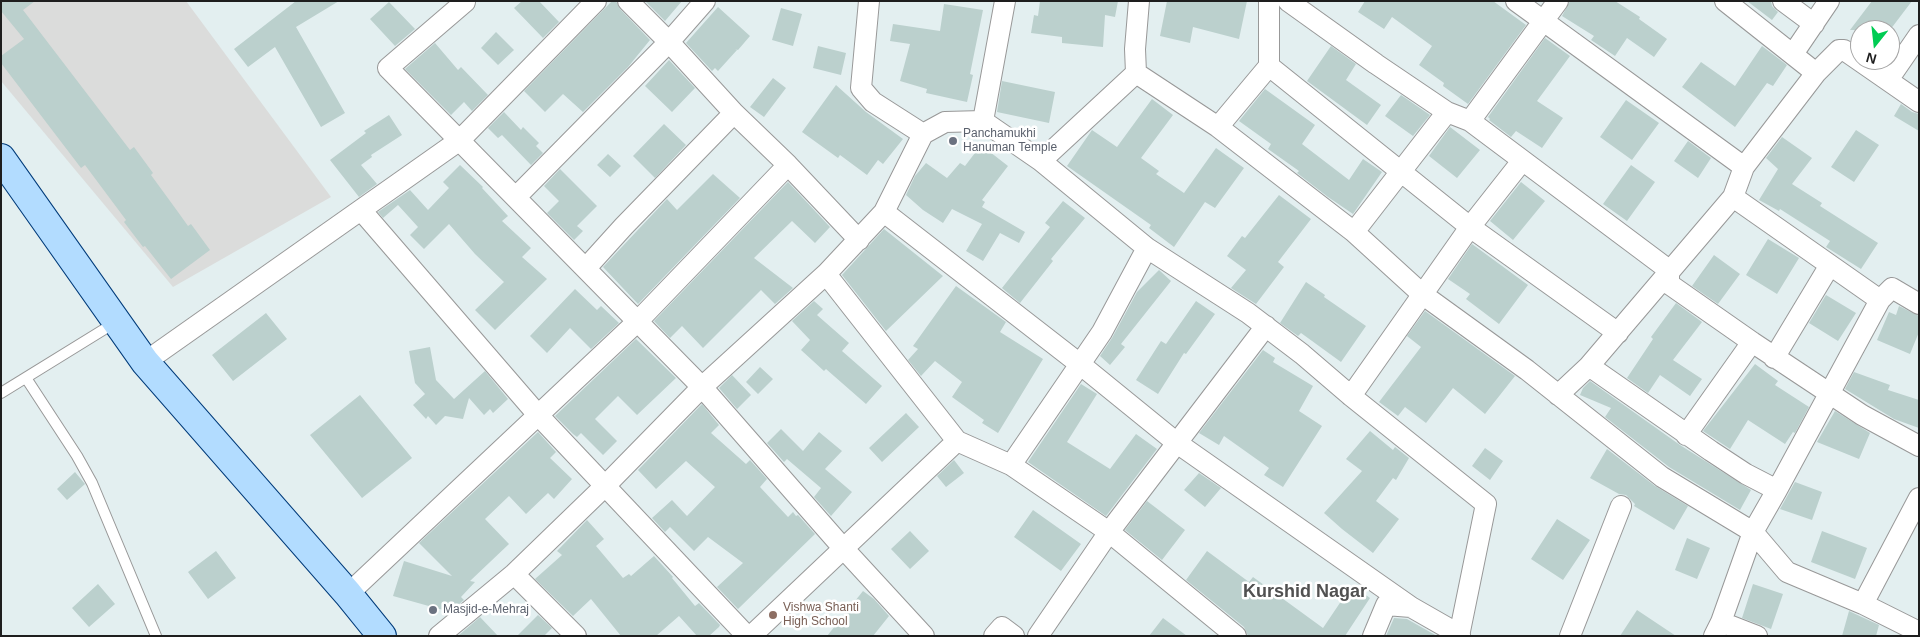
<!DOCTYPE html>
<html>
<head>
<meta charset="utf-8">
<style>
  body { margin:0 }
  #map { position:relative; width:1920px; height:637px; overflow:hidden; background:#e3eff0; font-family:Arial,sans-serif }
  canvas { display:block }
  .frame { position:absolute; inset:0; border:2px solid #1e1e1e; pointer-events:none }
  .north { position:absolute; left:1850px; top:20px; width:50px; height:50px; box-sizing:border-box; background:#fff; border:1px solid #a5a5a5; border-radius:50%; rotate:196deg; font-size:14px; font-weight:700; line-height:20px; text-align:center; color:#1e1e1e }
  .north::after { content:''; display:block; margin:auto; width:18px; height:22px; background:#00cc53; clip-path:polygon(50% 0,100% 100%,50% 72%,0 100%) }
</style>
</head>
<body>
<div id="map">
<canvas width="1920" height="637"></canvas>
<div class="frame"></div>
<div class="north">N</div>
</div>
<script>
const ctx = document.querySelector('canvas').getContext('2d');
ctx.lineJoin = 'round';
function fill(path, color) { ctx.fillStyle = color; ctx.fill(path, 'evenodd'); }
const shape = rows => new Path2D(rows.map(r => 'M' + r).join(''));
function trace(path, color, width, dash) { ctx.strokeStyle = color; ctx.lineWidth = width; ctx.lineCap = dash ? 'butt' : 'round'; ctx.setLineDash(dash || []); ctx.stroke(path); }
function drawText(font, color, halo, rows, align = 'center') {
  ctx.font = font + ' Arial,sans-serif'; ctx.lineWidth = 5; ctx.setLineDash([]); ctx.textBaseline = 'middle'; ctx.strokeStyle = halo; ctx.fillStyle = color; for (const [text, x, y, turn = 0] of rows) {
    ctx.save(); ctx.translate(x, y); ctx.rotate((+turn || 0) * Math.PI / 180); ctx.textAlign = isNaN(turn) ? turn : align; if (halo) ctx.strokeText(text, 0, 0); ctx.fillText(text, 0, 0); ctx.restore();
  }
}
const residential = shape([
  [1,1,186,1,331,197,173,287,1,81]
]);
const building = shape([
  [1,1,35,1,23,10,130,150,134,147,153,173,151,175,178,212,188,226,191,224,210,250,171,279,145,246,143,247,124,222,126,220,85,165,81,168,1,63,1,56,24,39,1,11],
  [296,1,339,1,296,27,345,113,321,127,275,47,248,67,234,49],
  [522,1,539,1,559,22,543,38,514,8],
  [612,1,616,1,620,9,650,40,628,67,583,112,563,94,545,112,524,91],
  [645,1,682,1,665,21],
  [1040,1,1118,1,1115,17,1105,15,1103,47,1062,43,1062,37,1031,33,1034,15,1038,16],
  [1167,1,1247,1,1239,39,1193,27,1190,43,1160,36],
  [1365,1,1493,1,1526,25,1468,104,1443,86,1444,83,1419,65,1432,46,1392,17,1384,29,1358,12],
  [1570,1,1615,1,1640,17,1639,19,1667,39,1654,57,1627,38,1615,56,1591,40,1594,36,1562,16],
  [1747,1,1771,1,1772,6,1778,12,1772,20],
  [1872,1,1912,1,1890,30,1850,30],
  [389,2,415,29,395,46,370,19],
  [944,4,983,10,970,74,973,75,967,102,926,93,927,89,900,81,910,44,890,41,893,24,940,31],
  [718,7,750,36,738,50,735,49,737,50,718,71,715,68,712,71,686,43],
  [781,8,802,14,793,46,772,40],
  [496,32,514,50,498,65,481,48],
  [1545,38,1570,56,1537,101,1563,118,1542,148,1516,131,1511,137,1489,120,1490,119,1488,117],
  [435,43,458,70,461,67,488,95,472,111,464,102,451,115,405,69],
  [818,46,846,53,841,75,813,68],
  [1331,46,1356,64,1346,80,1381,105,1367,125,1307,81],
  [1762,46,1787,65,1773,86,1767,83,1735,127,1682,87,1701,62,1735,86],
  [669,60,695,88,672,112,645,86],
  [773,78,786,88,764,117,750,107],
  [1002,81,1055,92,1049,123,997,112],
  [836,85,866,112,903,139,883,164,878,160,867,175,840,155,838,158,802,132],
  [1265,89,1315,125,1302,144,1349,180,1363,159,1382,172,1353,214,1328,197,1297,173,1299,171,1268,149,1271,144,1239,121],
  [1401,95,1430,115,1413,136,1385,116],
  [1152,99,1173,115,1141,158,1159,171,1156,174,1184,193,1216,148,1244,168,1215,208,1205,202,1174,247,1149,228,1151,225,1067,166,1092,130,1117,147],
  [1626,100,1659,123,1632,160,1600,137],
  [1901,104,1912,112,1919,114,1919,131,1894,116],
  [504,112,521,130,523,127,539,143,536,146,543,153,531,165,502,135,498,138,488,128],
  [389,115,402,135,371,155,372,157,361,165,377,184,359,197,330,160,366,133,364,131],
  [664,124,686,145,655,178,633,156],
  [1450,127,1480,150,1457,178,1429,156],
  [1856,130,1879,145,1854,182,1831,167],
  [1782,137,1812,158,1792,184,1822,203,1820,206,1878,243,1861,269,1826,247,1830,241,1780,209,1779,211,1759,200,1778,169,1766,158],
  [1688,141,1711,158,1698,178,1674,161],
  [981,145,1008,166,982,200,985,202,982,207,1025,232,1019,243,1000,233,983,261,966,251,982,224,952,209,943,223,923,210,906,195,915,176,926,163,947,178,960,163,965,166],
  [608,154,621,166,610,177,597,165],
  [460,165,483,187,482,188,508,216,502,221,531,248,522,257,547,279,495,330,475,310,504,282,475,254,449,224,424,249,410,235,418,227,398,205,383,218,378,212,410,190,428,210,449,188,443,182],
  [1631,165,1655,182,1627,221,1603,204],
  [560,169,597,206,577,226,583,231,574,240,547,213,559,201,544,186],
  [713,174,740,198,638,304,603,267,667,199,677,210],
  [788,182,830,227,815,243,792,221,754,258,793,288,775,304,761,290,703,348,682,326,670,338,654,321],
  [1521,182,1545,201,1513,240,1490,221],
  [1279,195,1311,219,1278,262,1284,267,1256,304,1231,288,1246,270,1227,256,1242,236,1245,238],
  [1063,201,1085,218,1051,259,1053,261,1020,303,1002,288,1050,227,1045,223],
  [884,229,943,276,886,331,842,275],
  [1768,239,1799,258,1777,294,1746,275],
  [1472,244,1528,285,1499,324,1466,299,1470,294,1448,279],
  [1714,255,1740,274,1718,304,1692,286],
  [1159,270,1171,281,1121,344,1125,347,1110,365,1100,356,1112,338,1137,292],
  [1306,282,1325,295,1324,297,1366,326,1341,362,1301,333,1298,336,1280,323],
  [956,286,1006,322,1000,332,1043,359,998,433,982,423,984,420,952,397,962,382,935,361,921,376,908,360,918,349,913,346],
  [575,289,597,310,601,306,619,323,591,349,570,328,547,353,530,336],
  [1826,295,1856,313,1838,341,1809,323],
  [814,301,823,309,817,315,849,343,842,351,882,386,866,404,826,369,824,371,801,350,810,340,792,321],
  [1196,301,1215,314,1186,354,1184,353,1158,394,1136,380,1161,341,1166,344],
  [1676,303,1702,322,1673,360,1702,379,1690,396,1660,375,1648,393,1627,378,1653,339,1651,337],
  [1899,306,1919,316,1919,332,1910,354,1877,340,1889,312,1896,315],
  [1425,311,1515,376,1485,414,1453,388,1426,423,1405,407,1398,416,1379,402,1421,347,1407,336],
  [266,313,287,339,233,381,212,355],
  [636,339,676,378,637,415,618,396,595,419,617,441,603,455,581,433,577,437,573,434,555,416],
  [430,347,436,380,454,399,485,371,508,399,493,413,490,409,484,415,469,398,463,419,445,416,436,425,428,416,426,419,413,405,425,394,415,383,409,351],
  [1263,350,1275,358,1273,362,1313,386,1299,411,1322,426,1283,487,1264,475,1269,468,1224,436,1219,445,1199,433],
  [1755,364,1778,381,1775,385,1809,407,1795,433,1793,432,1785,444,1748,420,1730,449,1703,431],
  [760,367,773,379,758,394,746,382],
  [1854,372,1890,385,1888,390,1919,400,1919,428,1894,419,1845,389],
  [732,375,751,395,737,409,719,388],
  [1590,381,1680,445,1751,490,1740,510,1669,467,1605,417,1611,408,1580,395,1583,388],
  [1081,384,1097,394,1067,442,1110,469,1136,434,1157,449,1106,516,1028,462],
  [360,395,412,458,362,498,310,435],
  [702,404,719,425,711,433,746,464,750,460,767,479,760,487,788,517,793,512,796,516,798,515,815,534,738,609,717,587,743,563,708,537,694,551,670,527,665,532,652,518,672,500,687,516,715,487,686,461,656,489,638,470],
  [1835,411,1870,433,1859,459,1817,442],
  [906,413,919,427,882,462,869,448],
  [781,429,803,451,819,432,842,451,825,469,852,492,831,516,814,497,821,488,787,459,784,462,767,443],
  [1370,431,1393,450,1395,447,1409,458,1396,480,1393,478,1376,501,1399,519,1373,553,1342,529,1324,513,1362,471,1346,459],
  [538,432,556,452,550,458,572,479,554,499,548,493,526,514,509,496,485,519,509,544,470,581,475,582,461,597,464,600,447,614,443,610,393,596,404,561,452,576,419,543],
  [1485,448,1503,461,1490,480,1472,466],
  [1607,449,1655,486,1688,506,1674,530,1634,506,1635,504,1626,495,1619,494,1590,478],
  [954,460,964,473,946,487,937,476],
  [75,472,85,484,67,500,57,489],
  [1199,473,1221,488,1205,507,1184,490],
  [1795,482,1822,492,1812,520,1780,509],
  [1147,501,1185,530,1162,560,1125,530],
  [1033,510,1081,544,1061,571,1014,537],
  [1557,519,1590,540,1563,580,1531,559],
  [587,520,604,539,596,546,623,578,629,574,631,576,654,556,673,577,672,578,695,606,699,603,720,625,719,627,709,636,697,636,679,616,656,636,621,636,591,599,573,616,535,579,562,555,557,551],
  [910,531,929,551,910,569,891,549],
  [1822,531,1867,548,1855,579,1811,562],
  [1687,538,1710,548,1697,579,1675,570],
  [216,551,236,578,208,599,188,572],
  [1207,551,1249,582,1253,577,1323,628,1352,585,1370,598,1345,636,1248,636,1244,627,1186,580],
  [98,584,115,604,89,627,72,608],
  [1753,584,1783,594,1771,629,1742,618],
  [863,591,874,599,889,616,873,636,827,636],
  [1637,610,1676,636,1620,636],
  [1849,611,1879,625,1876,636,1842,636],
  [538,615,552,628,544,636,517,636],
  [480,617,498,636,458,636],
  [1163,618,1187,636,1149,636],
  [1394,618,1407,619,1437,636,1386,636]
]);
const service = shape([
  [26,378,77,456,92,483,156,636],
  [1,393,116,322]
]);
const minor = shape([
  [463,1,465,2,388,68,702,387,843,548,924,636],
  [628,1,669,42,734,113,788,165,859,240],
  [1005,1,983,121,1041,161,1147,248,1248,313,1302,354,1351,396,1486,504,1459,636],
  [1139,1,1135,49,1136,73,1218,127,1354,232,1422,294,1527,370,1662,477,1753,532,1787,572,1863,604,1919,632],
  [1288,1,1376,64,1447,112,1470,121,1669,270,1669,284,1752,342,1862,415,1919,446],
  [1516,1,1744,167],
  [1725,1,1816,73],
  [1783,1,1814,24],
  [1793,54,1829,1],
  [1269,66,1470,227,1618,333],
  [1888,80,1919,35],
  [1470,121,1558,1],
  [1218,127,1269,66,1269,1],
  [923,134,945,122,983,121],
  [1041,161,1136,73],
  [516,197,669,42,705,1],
  [1733,197,1880,300,1892,288,1919,304],
  [361,210,538,415,747,636],
  [884,212,1081,365,1177,443,1411,607,1460,635],
  [1354,232,1447,112],
  [586,268,624,226,734,113],
  [826,274,957,441],
  [1774,358,1830,265],
  [145,362,460,140,596,1],
  [1558,395,1589,366],
  [1351,396,1470,227,1522,161],
  [1686,435,1752,342],
  [1011,465,1102,332,1147,248],
  [1777,490,1880,300],
  [514,574,576,636],
  [348,594,638,321,788,165],
  [1863,604,1919,498],
  [1721,622,1757,636],
  [439,636,514,574,605,486,702,387,826,274,884,212,923,134,873,102,861,88,869,1],
  [751,636,957,441,1011,465,1109,532,1236,636],
  [994,636,1002,627,1014,636],
  [1038,636,1109,532,1266,326],
  [1373,636,1386,605,1411,607],
  [1570,636,1621,506],
  [1714,636,1721,622,1753,532,1777,490,1746,474,1711,451,1589,366,1733,197,1744,167,1816,73,1839,50,1844,50,1919,102]
]);
const secondary = shape([
  [1,158,145,362,348,594,382,636]
]);
const markers = [
  [953,141,5,"#6b7280"],
  [433,610,5,"#6b7280"],
  [773,615,5,"#8d6e63"]
];
const worshipNames = [
  ["Panchamukhi",963,134],
  ["Hanuman Temple",963,148],
  ["Masjid-e-Mehraj",443,610]
];
const educationNames = [
  ["Vishwa Shanti",783,608],
  ["High School",783,622]
];
const districtNames = [
  ["Kurshid Nagar",1305,592]
];
fill(residential, '#dbdcdb');
fill(building, '#bbd0cd');
trace(service, '#989898', 12);
trace(minor, '#989898', 22);
trace(secondary, '#003b7a', 30);
trace(service, '#fff', 10);
trace(minor, '#fff', 20);
trace(secondary, '#b2dcff', 28);
for (const [x, y, r, color] of markers) { const dot = new Path2D(); dot.arc(x, y, r, 0, 2 * Math.PI); ctx.fillStyle = color; ctx.fill(dot); trace(dot, '#fff', 2); }
drawText('12px', '#5b616d', '#fff', worshipNames, 'left');
drawText('12px', '#785e54', '#fff', educationNames, 'left');
drawText('bold 18px', '#515151', '#fff', districtNames);
</script>
</body>
</html>
